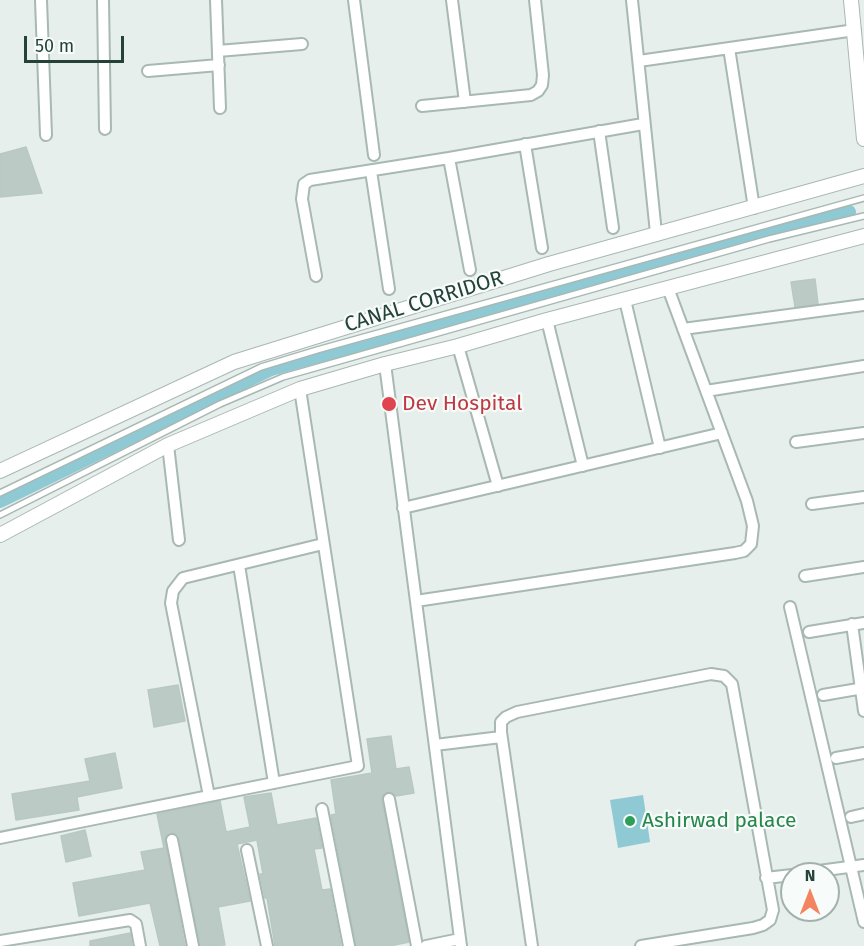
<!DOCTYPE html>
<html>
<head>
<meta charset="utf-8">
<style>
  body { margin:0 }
  #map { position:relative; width:864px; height:946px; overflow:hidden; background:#e6efeb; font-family:"Fira Sans",sans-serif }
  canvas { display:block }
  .north { position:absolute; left:780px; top:862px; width:60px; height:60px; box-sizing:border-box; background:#f7fbf9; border:2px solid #a3b1ad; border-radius:50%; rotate:0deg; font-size:16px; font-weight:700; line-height:24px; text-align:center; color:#24423a }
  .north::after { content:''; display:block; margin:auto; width:21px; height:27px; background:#f4845f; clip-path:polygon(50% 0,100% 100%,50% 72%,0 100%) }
  .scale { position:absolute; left:24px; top:36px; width:100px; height:27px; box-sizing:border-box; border:3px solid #24423a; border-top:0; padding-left:8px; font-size:18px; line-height:21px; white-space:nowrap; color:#24423a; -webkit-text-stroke:4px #f7fbf9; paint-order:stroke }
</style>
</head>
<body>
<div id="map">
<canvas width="864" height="946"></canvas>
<div class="north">N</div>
<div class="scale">50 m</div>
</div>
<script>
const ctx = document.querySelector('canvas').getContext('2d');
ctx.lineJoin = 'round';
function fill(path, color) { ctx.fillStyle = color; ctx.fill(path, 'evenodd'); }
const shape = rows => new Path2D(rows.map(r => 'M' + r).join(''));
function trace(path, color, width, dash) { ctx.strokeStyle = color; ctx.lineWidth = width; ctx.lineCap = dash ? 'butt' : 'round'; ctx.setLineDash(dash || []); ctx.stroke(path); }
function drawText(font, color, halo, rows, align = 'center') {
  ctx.font = font + ' "Fira Sans",sans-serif'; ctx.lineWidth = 4.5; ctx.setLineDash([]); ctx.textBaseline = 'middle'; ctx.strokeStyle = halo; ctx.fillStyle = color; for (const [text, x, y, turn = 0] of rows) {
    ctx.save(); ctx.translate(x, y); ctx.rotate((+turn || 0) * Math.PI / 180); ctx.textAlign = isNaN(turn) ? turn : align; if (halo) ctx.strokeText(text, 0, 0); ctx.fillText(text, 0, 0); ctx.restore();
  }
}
const water = shape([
  [643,795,650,842,618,848,610,800]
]);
const canal = shape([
  [0,501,271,369,849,212]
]);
const building = shape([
  [26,147,42,193,0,197,0,154,26,147],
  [815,279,818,304,795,307,791,282,815,279],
  [178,685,185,721,154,727,148,690,178,685],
  [391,736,396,769,409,767,414,793,396,796,392,792,387,792,384,794,382,800,409,942,390,946,356,946,331,815,336,814,331,780,372,773,367,739,391,736],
  [115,753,122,788,77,797,79,810,16,820,12,794,90,781,85,759,115,753],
  [271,793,277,825,316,818,322,848,314,849,322,890,330,889,341,946,275,946,267,898,265,898,260,874,263,874,257,840,237,844,250,901,218,907,225,945,200,946,179,839,174,833,167,835,165,841,185,946,160,946,150,903,79,916,73,883,145,870,141,852,164,848,157,814,220,801,226,832,250,827,244,797,271,793],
  [85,830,91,856,66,862,61,836,85,830],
  [130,933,132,946,90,946,90,941,130,933]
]);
const service = shape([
  [0,493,261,367,317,350,864,198],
  [0,515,220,404,283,377,769,239,864,216]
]);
const minor = shape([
  [41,0,46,135],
  [103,0,105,129],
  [216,0,220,108],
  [354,0,374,155],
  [452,0,465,102],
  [632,0,656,233],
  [729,48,754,208],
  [218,51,302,44],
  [639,61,855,30],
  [148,71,219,65],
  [422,106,531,95,538,91,542,85,543,75,535,0],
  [599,131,613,228],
  [525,144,542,248],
  [449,158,470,270],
  [371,171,389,289],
  [316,276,302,199,304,184,310,180,449,158,643,124],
  [625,300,660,448],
  [547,320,583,466],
  [683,329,864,305],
  [458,346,498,486],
  [385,364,461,946],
  [706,391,864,366],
  [796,442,864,433],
  [168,445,179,540],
  [812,504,864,497],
  [403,508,722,433],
  [239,565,274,783],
  [805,576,864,567],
  [416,601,735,553,744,551,751,544,753,526,747,501,668,288],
  [790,607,864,922],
  [852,624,864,711],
  [809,632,864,623],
  [823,695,864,688],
  [435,745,501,737],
  [836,758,864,753],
  [209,796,171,603,173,591,183,578,323,544],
  [389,799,417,946],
  [322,809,349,946],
  [851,817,864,814],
  [0,838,358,766,300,389],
  [172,840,193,946],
  [247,850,267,946],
  [796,874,864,865],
  [766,878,792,875],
  [0,941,130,920,136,924,140,946],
  [426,946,460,939],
  [532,946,501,732,501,722,506,717,517,712,711,674,724,676,732,684,773,910,770,920,763,925,753,928,641,946]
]);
const tertiary = shape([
  [851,0,864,139],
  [0,471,234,362,549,264,864,176],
  [0,535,168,445,300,389,385,364,458,346,547,320,864,236]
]);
const markers = [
  [389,404,8,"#e0444e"],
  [630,821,6,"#2e9e5b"]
];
const streetNames = [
  ["CANAL CORRIDOR",424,302,-17]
];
const healthNames = [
  ["Dev Hospital",402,404]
];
const leisureNames = [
  ["Ashirwad palace",642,821]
];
fill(water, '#8ec9d4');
trace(canal, '#8ec9d4', 14);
fill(building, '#bbcac4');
trace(building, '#b8c9c2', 1.5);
trace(service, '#a8b8b2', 8);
trace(minor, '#a8b8b2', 14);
trace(tertiary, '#a8b8b2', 16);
trace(service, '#fff', 5);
trace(minor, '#fff', 10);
trace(tertiary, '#fff', 14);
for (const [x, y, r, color] of markers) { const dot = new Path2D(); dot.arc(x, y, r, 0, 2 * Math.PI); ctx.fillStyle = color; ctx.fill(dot); trace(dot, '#f7fbf9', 2); }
drawText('21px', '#24423a', '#f7fbf9', streetNames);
drawText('21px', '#be3a42', '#f7fbf9', healthNames, 'left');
drawText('21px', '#27864d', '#f7fbf9', leisureNames, 'left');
</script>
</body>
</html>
